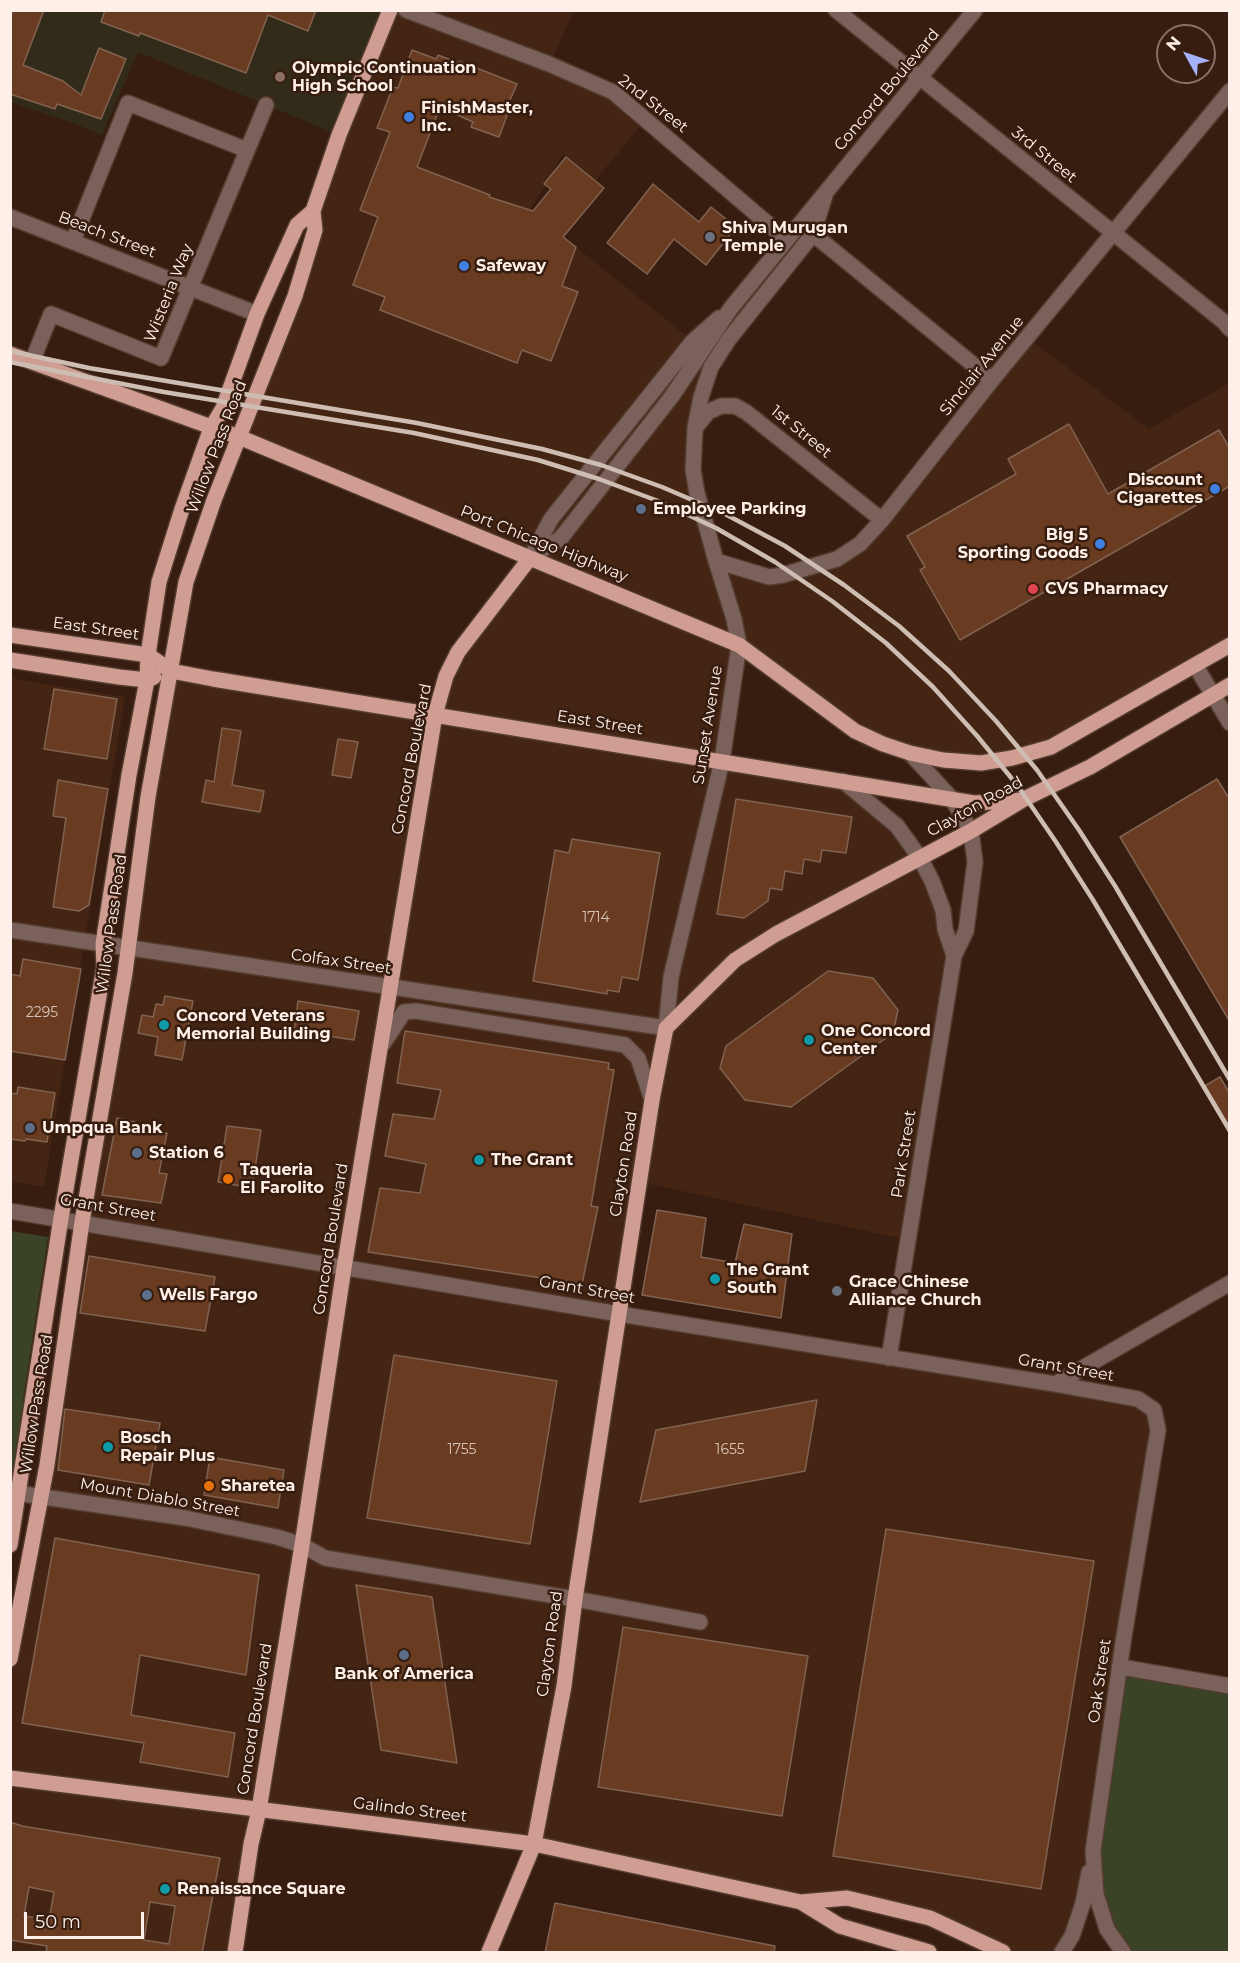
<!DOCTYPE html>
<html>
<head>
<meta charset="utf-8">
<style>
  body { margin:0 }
  #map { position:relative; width:1240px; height:1963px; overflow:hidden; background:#371d0f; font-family:Montserrat,sans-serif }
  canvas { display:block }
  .frame { position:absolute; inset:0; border:12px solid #fef0e8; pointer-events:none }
  .north { position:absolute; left:1156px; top:24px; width:60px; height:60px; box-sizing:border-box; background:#371d0f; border:2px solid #877166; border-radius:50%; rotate:310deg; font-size:16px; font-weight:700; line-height:24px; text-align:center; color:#fef0e8 }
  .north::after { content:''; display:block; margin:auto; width:21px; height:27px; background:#a6b1fc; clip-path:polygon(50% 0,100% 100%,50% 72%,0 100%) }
  .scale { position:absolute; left:24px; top:1912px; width:120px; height:27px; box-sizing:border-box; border:3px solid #fef0e8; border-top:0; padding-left:8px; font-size:18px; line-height:21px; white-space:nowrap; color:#fef0e8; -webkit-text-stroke:4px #371d0f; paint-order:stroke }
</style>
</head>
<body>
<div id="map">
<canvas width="1240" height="1963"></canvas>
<div class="frame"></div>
<div class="north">N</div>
<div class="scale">50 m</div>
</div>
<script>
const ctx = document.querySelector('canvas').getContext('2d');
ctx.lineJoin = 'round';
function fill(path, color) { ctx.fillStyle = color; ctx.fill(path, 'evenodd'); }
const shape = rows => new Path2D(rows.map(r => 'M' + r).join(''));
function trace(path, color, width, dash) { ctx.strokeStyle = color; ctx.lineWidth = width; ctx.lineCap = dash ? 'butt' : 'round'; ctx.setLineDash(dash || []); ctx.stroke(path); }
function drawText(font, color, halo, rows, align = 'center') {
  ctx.font = font + ' Montserrat,sans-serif'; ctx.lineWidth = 5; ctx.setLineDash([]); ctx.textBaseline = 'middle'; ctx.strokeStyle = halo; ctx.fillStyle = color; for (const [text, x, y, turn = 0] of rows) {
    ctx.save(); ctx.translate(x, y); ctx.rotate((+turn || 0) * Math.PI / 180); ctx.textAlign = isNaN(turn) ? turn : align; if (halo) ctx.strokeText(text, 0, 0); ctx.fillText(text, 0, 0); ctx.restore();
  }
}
const built = shape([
  [390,11,574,11,550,64,646,119,595,181,563,154,530,210,693,341,711,367,693,452,716,561,769,577,860,544,1028,338,1149,429,1229,383,1229,645,1051,747,981,763,883,744,740,646,723,761,843,781,920,858,954,956,908,1240,640,1182,619,1314,1055,1384,1154,1410,1093,1851,1062,1952,1003,1952,930,1918,847,1898,801,1902,534,1844,259,1810,235,1952,11,1952,11,1659,171,671,435,715,446,676,530,558,239,437,295,296,313,211],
  [10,678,125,697,44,1187,11,1182,10,956,15,931,10,930]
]);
const education = shape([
  [11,11,390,11,339,135,138,52,102,135,68,121,11,102]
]);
const green = shape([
  [11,1231,48,1237,23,1400,29,1425,11,1492],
  [1121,1667,1229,1686,1229,1952,1123,1952,1096,1894,1093,1851]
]);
const building = shape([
  [13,10,44,10,23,65,63,81,81,95,99,48,126,59,101,119,57,104,55,109,10,94,10,17,13,10],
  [105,10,316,10,308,31,268,15,246,73,140,33,139,36,101,22,105,10],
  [412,50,436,59,438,55,458,63,459,61,517,84,506,109,509,110,499,137,471,127,473,122,440,107,417,167,490,195,489,197,533,211,551,189,544,184,566,157,604,188,563,237,576,247,562,286,578,292,551,361,522,350,517,363,380,310,385,297,353,285,378,217,360,210,390,132,377,128,393,87,398,88,412,50],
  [653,184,699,222,711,207,736,227,706,265,674,239,647,274,607,243,653,184],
  [1069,424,1108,494,1219,430,1230,449,1230,486,960,640,920,570,925,567,907,536,1016,474,1008,459,1069,424],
  [54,689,117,699,107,759,44,749,54,689],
  [222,728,241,731,232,785,264,791,260,812,202,802,206,780,214,782,222,728],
  [338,739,358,742,351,778,332,775,338,739],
  [1217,779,1230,800,1230,1022,1120,837,1217,779],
  [58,780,108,789,89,905,79,911,53,907,66,818,53,816,58,780],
  [736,799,852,817,846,853,822,850,820,862,804,859,802,874,785,871,782,890,770,888,768,901,744,918,717,914,736,799],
  [572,839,660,853,638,980,622,977,619,992,607,990,607,994,533,981,555,850,569,853,572,839],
  [23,959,81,969,65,1060,10,1051,10,974,20,976,23,959],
  [828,971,873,978,898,1010,893,1033,791,1107,745,1100,720,1068,726,1046,828,971],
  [165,996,193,1001,182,1060,155,1055,158,1037,138,1033,142,1015,153,1017,156,1004,163,1005,165,996],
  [298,1001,359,1011,354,1040,294,1031,298,1001],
  [405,1031,609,1063,608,1069,614,1070,591,1206,598,1207,582,1284,368,1252,380,1188,420,1193,426,1164,385,1156,393,1114,434,1119,441,1090,397,1083,405,1031],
  [1220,1077,1230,1094,1230,1134,1203,1087,1220,1077],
  [18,1087,55,1093,47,1142,26,1139,25,1141,10,1139,10,1093,17,1094,18,1087],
  [117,1118,135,1122,134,1125,158,1128,157,1133,167,1133,159,1173,167,1174,161,1203,102,1195,117,1118],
  [227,1126,261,1130,252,1188,218,1182,227,1126],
  [657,1210,706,1218,701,1257,735,1263,744,1224,792,1234,781,1318,642,1295,657,1210],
  [89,1256,215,1277,205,1331,80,1313,89,1256],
  [394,1355,557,1381,530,1544,367,1518,394,1355],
  [817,1400,805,1471,640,1502,656,1430,817,1400],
  [65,1409,160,1423,149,1485,58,1470,65,1409],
  [210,1457,284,1470,278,1508,204,1495,210,1457],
  [886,1529,1094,1561,1041,1889,833,1856,886,1529],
  [55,1538,259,1575,246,1675,140,1655,131,1715,235,1733,228,1777,140,1762,144,1743,22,1723,55,1538],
  [356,1585,432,1597,457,1763,381,1750,356,1585],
  [623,1627,808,1656,782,1816,598,1787,623,1627],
  [10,1822,22,1826,220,1858,202,1953,46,1953,47,1946,10,1940,10,1822],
  [29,1887,54,1892,49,1920,24,1916,29,1887],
  [150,1902,175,1906,169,1944,144,1940,150,1902],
  [555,1903,775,1946,774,1953,545,1953,555,1903]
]);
const minor = shape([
  [406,10,549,64,613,92,787,240],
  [836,10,1224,322,1230,329],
  [10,217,257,314],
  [813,234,992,380],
  [73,241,128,103,247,150],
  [32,362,51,314,161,358,266,105],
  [696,427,708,412,721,406,735,406,746,412,882,520],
  [532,555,551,519,693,341,719,318],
  [530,558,561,538,672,396,731,308,975,10],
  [716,561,769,577,783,575,837,559,860,544,882,520,992,380,1230,91],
  [1195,665,1230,723],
  [843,781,897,826,920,858,932,881,943,910,945,929,954,956],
  [10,930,666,1028,671,977,722,761,739,645,734,619,716,561,697,493,693,470,695,428,701,397,711,367,729,339,813,234,826,192],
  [383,1044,404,1012,416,1011,625,1045,638,1058,652,1100],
  [10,1211,619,1314,1055,1384,1138,1399,1154,1410,1158,1430,1124,1636,1093,1851,1096,1894,1107,1929,1123,1952],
  [889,1358,954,956,966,931,975,862,971,831,952,799,910,753],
  [1055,1384,1230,1283],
  [10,1492,185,1518,277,1537,302,1545,325,1558,575,1599,700,1622],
  [1121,1667,1230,1686],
  [1062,1952,1072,1936,1083,1903,1089,1872]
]);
const major = shape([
  [10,354,239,437,739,645,855,731,883,744,910,753,943,760,981,763,1012,758,1051,747,1230,645],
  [10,635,148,655,171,671,213,679,974,803,1021,800],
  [10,660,119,677,147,680,154,677],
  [10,1545,61,1218,104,967,103,944,129,775,147,680,148,655,159,582,182,509,211,428,223,408,257,314,297,225,313,211],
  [10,1659,47,1465,82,1222,125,973,148,797,186,582,214,500,295,296,315,230,313,211,339,135,390,10],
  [10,1778,534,1844,801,1902,847,1898,930,1918,1003,1952],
  [801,1902,840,1926,929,1952],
  [235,1952,251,1844,259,1810,302,1545,344,1268,435,715,446,676,458,652,530,558],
  [489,1952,534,1844,564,1686,575,1599,652,1100,666,1028,735,960,776,934,971,831,1024,799,1090,767,1230,685]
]);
const rail = shape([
  [10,351,89,368,417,423,542,449,601,465,662,487,725,514,785,546,844,585,899,626,949,671,996,721,1037,770,1079,830,1115,886,1230,1080],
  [10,362,164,392,414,433,538,460,599,479,658,501,716,528,775,562,832,601,886,643,933,687,978,737,1017,785,1056,842,1093,900,1230,1131]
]);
const markers = [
  [280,77,6,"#8d6e63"],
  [409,117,6,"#3f7fe0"],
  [710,237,6,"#6b7280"],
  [464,266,6,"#3f7fe0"],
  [1215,489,6,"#3f7fe0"],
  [641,509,6,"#5c6f8a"],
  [1100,544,6,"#3f7fe0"],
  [1033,589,6,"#e0444e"],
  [164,1025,6,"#0f9aa8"],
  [809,1040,6,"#0f9aa8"],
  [30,1128,6,"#5c6f8a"],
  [137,1153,6,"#5c6f8a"],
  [479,1160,6,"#0f9aa8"],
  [228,1179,6,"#e8710a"],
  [715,1279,6,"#0f9aa8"],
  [837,1291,6,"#6b7280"],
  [147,1295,6,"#5c6f8a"],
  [108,1447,6,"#0f9aa8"],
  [209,1486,6,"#e8710a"],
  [404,1655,6,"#5c6f8a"],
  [165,1889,6,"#0f9aa8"]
];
const numberNames = [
  ["1714",596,918],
  ["2295",42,1013],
  ["1755",462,1450],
  ["1655",730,1450]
];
const poiNames = [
  ["Olympic Continuation",292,68],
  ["High School",292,86],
  ["FinishMaster,",421,108],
  ["Inc.",421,126],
  ["Shiva Murugan",722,228],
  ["Temple",722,246],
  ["Safeway",476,266],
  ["Discount",1203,480,"right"],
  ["Cigarettes",1203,498,"right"],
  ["Employee Parking",653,509],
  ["Big 5",1088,535,"right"],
  ["Sporting Goods",1088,553,"right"],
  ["CVS Pharmacy",1045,589],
  ["Concord Veterans",176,1016],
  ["Memorial Building",176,1034],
  ["One Concord",821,1031],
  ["Center",821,1049],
  ["Umpqua Bank",42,1128],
  ["Station 6",149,1153],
  ["The Grant",491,1160],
  ["Taqueria",240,1170],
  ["El Farolito",240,1188],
  ["The Grant",727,1270],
  ["South",727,1288],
  ["Grace Chinese",849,1282],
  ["Alliance Church",849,1300],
  ["Wells Fargo",159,1295],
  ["Bosch",120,1438],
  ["Repair Plus",120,1456],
  ["Sharetea",221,1486],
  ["Bank of America",404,1674,"center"],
  ["Renaissance Square",177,1889]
];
const streetNames = [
  ["Concord Boulevard",887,90,-50],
  ["2nd Street",653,104,38],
  ["3rd Street",1044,155,39],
  ["Beach Street",107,235,21],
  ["Wisteria Way",169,293,-68],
  ["Sinclair Avenue",982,366,-51],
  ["1st Street",801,432,39],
  ["Willow Pass Road",217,447,-69],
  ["Port Chicago Highway",544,544,22],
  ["East Street",96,629,8],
  ["East Street",600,723,9],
  ["Sunset Avenue",708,725,-81],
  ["Concord Boulevard",412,759,-79],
  ["Clayton Road",975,807,-29],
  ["Willow Pass Road",112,924,-82],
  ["Colfax Street",341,962,8],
  ["Park Street",904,1154,-81],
  ["Clayton Road",624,1164,-81],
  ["Grant Street",108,1208,10],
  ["Concord Boulevard",331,1239,-81],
  ["Grant Street",587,1290,10],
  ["Grant Street",1066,1368,10],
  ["Willow Pass Road",37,1404,-81],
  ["Mount Diablo Street",160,1498,10],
  ["Clayton Road",550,1644,-82],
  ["Oak Street",1100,1681,-82],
  ["Concord Boulevard",255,1719,-81],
  ["Galindo Street",410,1810,7]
];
fill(built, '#442412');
fill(education, '#322b1a');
fill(green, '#3a4325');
fill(building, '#693c22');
trace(building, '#806252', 1.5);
trace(minor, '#533b2d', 18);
trace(major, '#533b2d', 18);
trace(minor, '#7a615c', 15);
trace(major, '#d09d92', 15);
trace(rail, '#cebdb3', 4.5);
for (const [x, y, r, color] of markers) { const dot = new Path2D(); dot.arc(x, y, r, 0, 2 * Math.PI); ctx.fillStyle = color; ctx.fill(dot); trace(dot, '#371d0f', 2); }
drawText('14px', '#d9c3b6', null, numberNames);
drawText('bold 16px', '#fef0e8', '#371d0f', poiNames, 'left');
drawText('16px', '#fef0e8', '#371d0f', streetNames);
</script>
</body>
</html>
